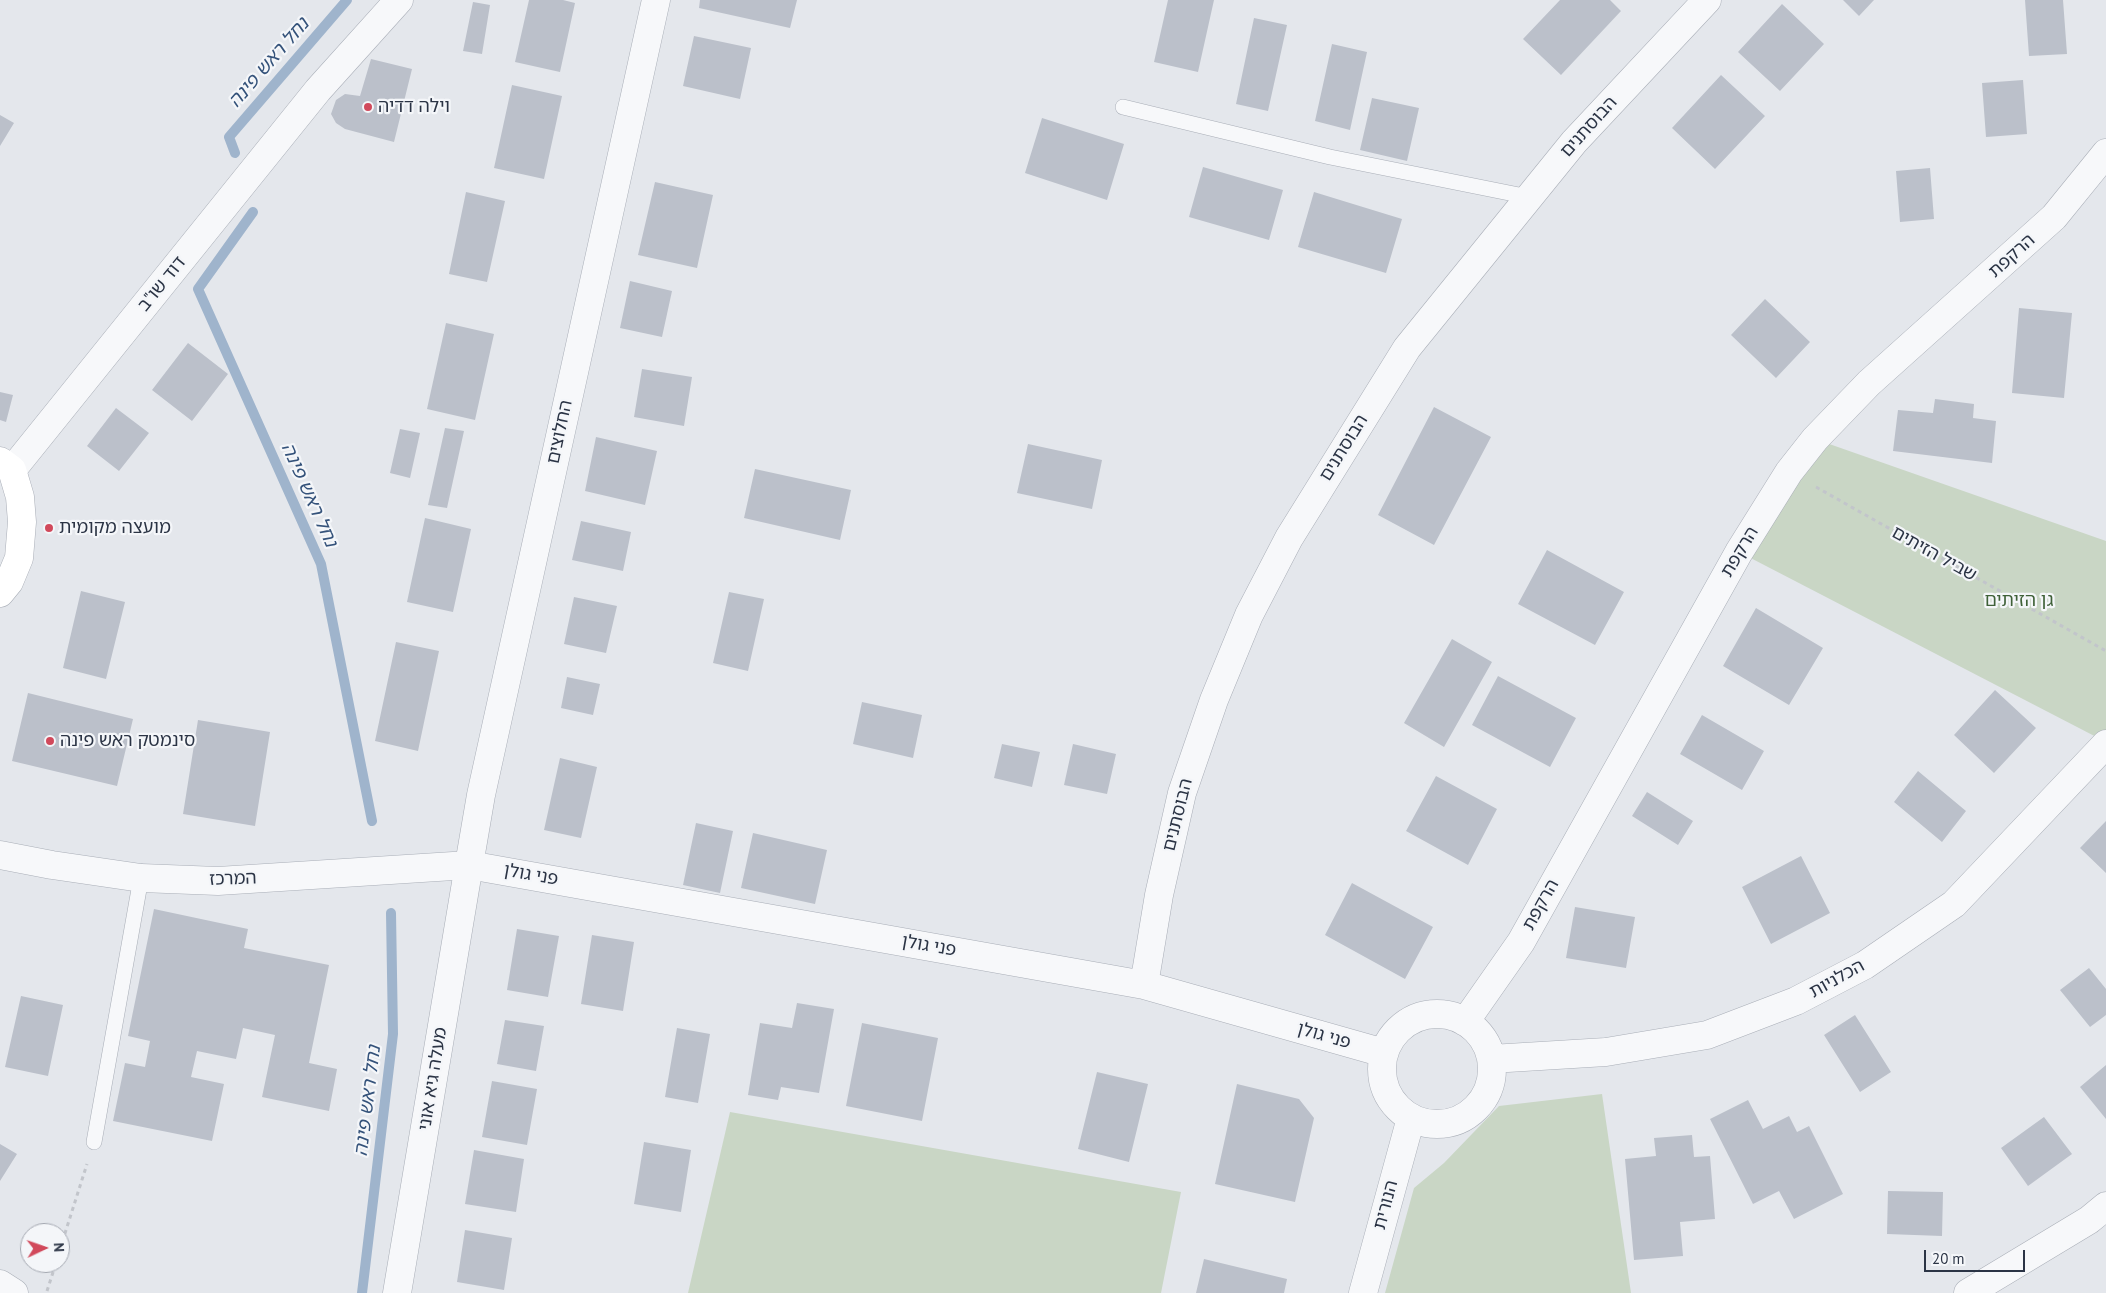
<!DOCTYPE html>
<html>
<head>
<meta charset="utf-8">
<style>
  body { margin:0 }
  #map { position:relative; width:2106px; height:1293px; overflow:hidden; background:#e4e7ec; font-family:"PT Sans",sans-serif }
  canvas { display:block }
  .north { position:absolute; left:20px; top:1223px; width:50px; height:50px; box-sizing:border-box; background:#f4f6f9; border:1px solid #a4a8b1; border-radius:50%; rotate:87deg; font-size:14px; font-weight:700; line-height:20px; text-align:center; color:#2b3445 }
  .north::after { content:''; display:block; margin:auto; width:18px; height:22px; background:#d1495b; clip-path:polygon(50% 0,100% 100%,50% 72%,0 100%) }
  .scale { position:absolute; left:1924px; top:1250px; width:101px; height:22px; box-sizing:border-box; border:2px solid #2b3445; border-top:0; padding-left:6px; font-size:15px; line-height:18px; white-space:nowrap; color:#2b3445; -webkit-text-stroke:4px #f4f6f9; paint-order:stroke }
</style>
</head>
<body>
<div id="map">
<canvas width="2106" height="1293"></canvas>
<div class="north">N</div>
<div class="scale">20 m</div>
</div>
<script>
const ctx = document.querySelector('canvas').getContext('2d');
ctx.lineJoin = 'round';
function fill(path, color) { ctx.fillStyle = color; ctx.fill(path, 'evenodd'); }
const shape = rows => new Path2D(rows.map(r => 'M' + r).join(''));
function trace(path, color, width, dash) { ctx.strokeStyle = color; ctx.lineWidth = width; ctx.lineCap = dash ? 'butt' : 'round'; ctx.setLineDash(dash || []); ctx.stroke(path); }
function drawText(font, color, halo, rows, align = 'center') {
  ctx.font = font + ' "PT Sans","Noto Sans Hebrew",sans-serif'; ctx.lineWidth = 4.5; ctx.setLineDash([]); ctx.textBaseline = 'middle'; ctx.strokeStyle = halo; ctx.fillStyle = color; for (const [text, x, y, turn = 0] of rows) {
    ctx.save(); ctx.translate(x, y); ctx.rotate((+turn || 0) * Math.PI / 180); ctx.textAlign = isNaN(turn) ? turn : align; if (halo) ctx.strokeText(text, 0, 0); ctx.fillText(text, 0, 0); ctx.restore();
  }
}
const green = shape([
  [1815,439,2106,541,2106,742,1739,552],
  [1602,1094,1631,1293,1385,1293,1414,1188,1444,1163,1499,1106],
  [730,1112,1181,1192,1161,1293,688,1293]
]);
const stream = shape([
  [235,153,229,137,347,0],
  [253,212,198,289,321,564,372,821],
  [362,1293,393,1034,391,913]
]);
const building = shape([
  [529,0,563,0,575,3,560,72,515,62],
  [700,0,797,0,790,28,699,8],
  [1168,0,1214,0,1198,72,1154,62],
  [1560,0,1610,0,1621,11,1561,75,1523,39],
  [1843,0,1874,0,1859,16],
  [2025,0,2063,0,2067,54,2029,56],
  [473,2,490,5,482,54,463,51],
  [1782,4,1824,44,1780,91,1738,52],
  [1254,18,1287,25,1268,111,1236,104],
  [694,36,751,48,740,99,683,86],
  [1332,44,1367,52,1350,130,1315,121],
  [371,59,412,69,394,142,345,129,336,123,331,114,336,100,345,94,360,96],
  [1721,75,1765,116,1715,169,1672,128],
  [2023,80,2027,134,1986,137,1982,83],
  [512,85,562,96,544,179,494,168],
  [1372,98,1419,108,1407,161,1360,150],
  [0,115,14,123,0,146],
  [1042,118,1124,144,1107,200,1025,173],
  [1203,167,1283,190,1269,240,1189,217],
  [1930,168,1934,219,1900,222,1896,171],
  [655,182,713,195,697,268,638,255],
  [466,192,505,201,487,282,449,274],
  [1314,192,1402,219,1386,273,1298,247],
  [630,281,672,291,662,337,620,328],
  [1765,299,1810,342,1776,378,1731,335],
  [2019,308,2072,313,2064,398,2012,393],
  [446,323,494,334,475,420,427,409],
  [188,343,228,374,192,421,152,390],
  [642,369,692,377,684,426,634,417],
  [0,392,13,395,6,422,0,420],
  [1935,399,1974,404,1973,418,1996,421,1992,463,1893,451,1898,410,1933,413],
  [1434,407,1491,437,1434,545,1378,515],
  [116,408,149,433,119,471,87,446],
  [445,428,464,431,447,508,428,505],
  [400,429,420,433,410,478,390,473],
  [596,437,657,451,645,505,585,491],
  [1028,444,1102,460,1092,509,1017,493],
  [755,469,851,490,840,540,744,518],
  [425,518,471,529,453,612,407,602],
  [581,521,631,532,623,571,572,560],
  [1547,550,1624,592,1595,645,1518,604],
  [81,591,125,602,106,679,63,668],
  [729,592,764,599,748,671,713,663],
  [574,597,617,606,606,653,564,644],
  [1756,608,1823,648,1789,705,1723,666],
  [1452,639,1492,662,1444,747,1404,723],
  [396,642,439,651,418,751,375,741],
  [1498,676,1576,718,1550,767,1472,725],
  [567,677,600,684,593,715,561,708],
  [1995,690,2036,728,1994,773,1954,735],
  [28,693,133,719,117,786,12,761],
  [862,702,922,715,913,758,853,744],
  [1702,715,1764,751,1742,790,1680,754],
  [198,720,270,732,255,826,183,814],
  [1002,744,1040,752,1032,787,994,778],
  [1073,744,1116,754,1107,794,1064,785],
  [560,758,597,767,581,838,544,830],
  [1918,771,1966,811,1942,842,1894,802],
  [1436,776,1497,809,1468,865,1406,831],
  [1647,792,1693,821,1678,845,1632,816],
  [2106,821,2106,873,2080,848],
  [696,823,733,831,720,893,683,885],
  [753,833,827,850,815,904,741,888],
  [1801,856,1830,913,1771,944,1742,887],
  [1352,883,1433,927,1405,979,1325,935],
  [1575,907,1635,917,1626,968,1566,958],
  [154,909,248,929,244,948,329,965,309,1063,337,1069,329,1111,262,1097,275,1035,243,1028,236,1059,197,1051,191,1077,224,1084,212,1141,113,1121,125,1063,145,1067,150,1041,128,1036],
  [517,929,559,936,548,997,507,990],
  [592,935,634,942,623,1011,581,1004],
  [2089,968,2106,989,2106,1015,2090,1027,2060,990],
  [21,996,63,1005,48,1076,5,1067],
  [797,1003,834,1009,819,1093,781,1087,778,1100,748,1095,760,1023,792,1028],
  [1855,1015,1891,1072,1860,1092,1824,1035],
  [505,1020,544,1026,536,1071,497,1064],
  [862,1023,938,1038,922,1121,846,1106],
  [677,1028,710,1034,698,1103,665,1097],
  [2106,1065,2106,1119,2080,1087],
  [1097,1072,1148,1084,1129,1162,1078,1149],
  [492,1081,537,1089,527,1145,482,1137],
  [1237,1084,1299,1099,1314,1118,1295,1202,1215,1184],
  [1748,1100,1763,1129,1789,1116,1797,1132,1809,1126,1843,1194,1794,1219,1779,1191,1753,1204,1710,1119],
  [2044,1117,2072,1154,2028,1186,2001,1148],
  [1692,1135,1694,1157,1710,1156,1715,1219,1680,1222,1683,1256,1634,1260,1625,1159,1656,1156,1654,1138],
  [644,1142,691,1150,681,1212,634,1204],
  [0,1144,17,1154,0,1181],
  [474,1150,524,1159,516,1212,465,1204],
  [1888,1191,1943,1192,1942,1236,1887,1234],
  [465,1230,512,1238,504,1290,457,1282],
  [1204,1259,1287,1279,1284,1293,1196,1293]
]);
const path = shape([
  [1816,487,2106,651],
  [60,1249,87,1164],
  [47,1291,56,1263]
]);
const service = shape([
  [1123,107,1330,157,1529,197],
  [94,1142,141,878]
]);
const minor = shape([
  [656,0,481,795,469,865,1144,985,1384,1053],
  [12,470,318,90,399,0],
  [1144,985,1159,895,1182,793,1214,700,1249,615,1289,538,1407,348,1574,142,1707,0],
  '1382 1069a55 55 0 1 1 110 0a55 55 0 1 1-110 0Z',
  [1465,1022,1521,942,1739,552,1789,472,1815,439,1869,383,2054,217,2106,153],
  [1491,1059,1606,1052,1707,1035,1796,1001,1865,965,1954,904,2106,744],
  [1363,1293,1411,1118],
  [1968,1293,2089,1220,2106,1206]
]);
const tertiary = shape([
  [0,855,52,865,141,878,218,881,469,865,397,1293],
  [0,1284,14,1293]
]);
const secondary = shape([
  [0,461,12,470,20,497,22,522,19,558,9,582,0,593]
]);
const markers = [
  [368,107,5,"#d1495b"],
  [49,528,5,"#d1495b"],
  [50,741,5,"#d1495b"]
];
const poiNames = [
  ["וילה דדיה",378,107],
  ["מועצה מקומית",59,528],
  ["סינמטק ראש פינה",60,741]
];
const streetNames = [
  ["הבוסתנים",1589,127,-48],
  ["הרקפת",2012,256,-42],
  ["דוד שו\"ב",162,284,-51],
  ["החלוצים",560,432,-78],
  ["הבוסתנים",1344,448,-58],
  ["הרקפת",1740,552,-59],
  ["שביל הזיתים",1934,554,29],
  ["הבוסתנים",1178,815,-76],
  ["פני גולן",531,875,10],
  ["המרכז",233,879,-2],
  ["הרקפת",1541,905,-61],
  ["פני גולן",929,946,10],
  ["הכלניות",1837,979,-29],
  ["פני גולן",1324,1036,16],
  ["מעלה גיא אוני",433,1079,-81],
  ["הנורית",1386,1205,-75]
];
const parkNames = [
  ["גן הזיתים",2019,601]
];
const waterNames = [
  ["נחל ראש פינה",269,63,-49],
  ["נחל ראש פינה",309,495,66],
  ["נחל ראש פינה",368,1101,-83]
];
fill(green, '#c9d6c5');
trace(stream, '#9fb4cc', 10);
fill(building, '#bbc0ca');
trace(service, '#a9aeb7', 16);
trace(minor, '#a9aeb7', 29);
trace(tertiary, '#a9aeb7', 29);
trace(secondary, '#a9aeb7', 29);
trace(path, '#c2c5cb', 3, [4, 4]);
trace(service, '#f7f8fa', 15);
trace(minor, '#f7f8fa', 28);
trace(tertiary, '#f7f8fa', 28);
trace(secondary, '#fff', 28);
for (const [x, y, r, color] of markers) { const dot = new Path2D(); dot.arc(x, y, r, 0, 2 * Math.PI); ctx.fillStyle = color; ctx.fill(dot); trace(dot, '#f4f6f9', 2); }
drawText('18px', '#2b3445', '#f4f6f9', poiNames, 'left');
drawText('18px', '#2b3445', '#f4f6f9', streetNames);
drawText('18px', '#3f6138', '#f4f6f9', parkNames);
drawText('italic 19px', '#34527a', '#f4f6f9', waterNames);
</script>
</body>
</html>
